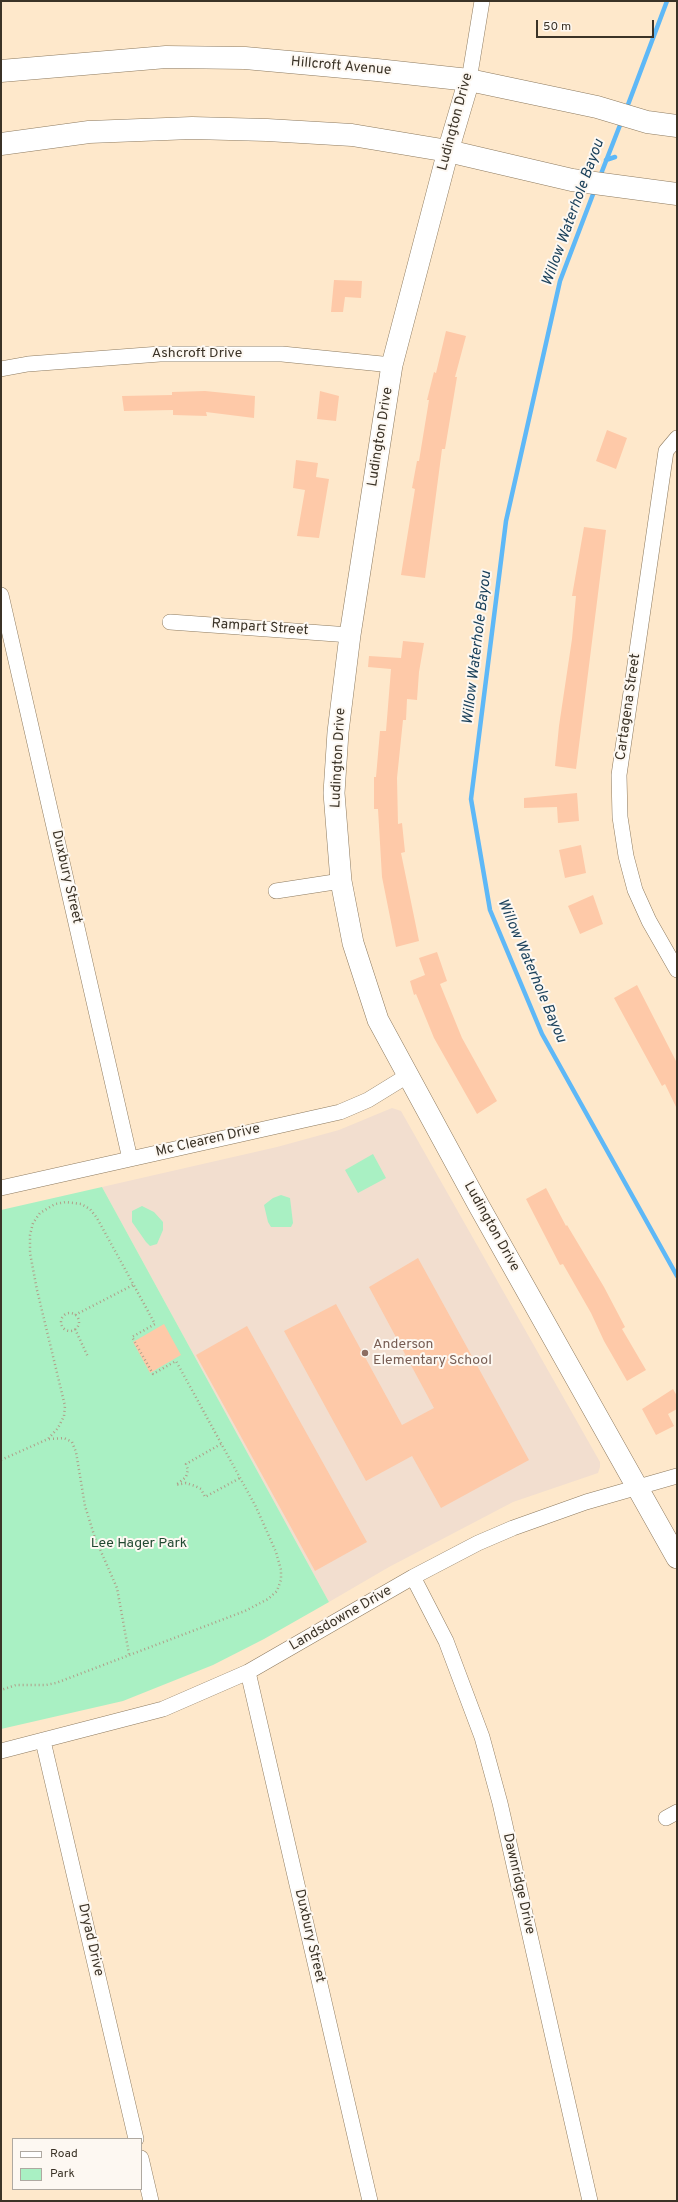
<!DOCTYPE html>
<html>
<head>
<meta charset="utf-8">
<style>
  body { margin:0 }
  #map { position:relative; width:678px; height:2202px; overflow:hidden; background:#fee8cb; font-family:Overpass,sans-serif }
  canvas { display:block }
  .frame { position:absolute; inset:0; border:2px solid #3b3327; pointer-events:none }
  .legend { position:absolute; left:12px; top:2138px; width:130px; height:52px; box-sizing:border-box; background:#fdf8f2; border:1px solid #afa9a1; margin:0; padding:5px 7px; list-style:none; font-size:12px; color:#3b3327 }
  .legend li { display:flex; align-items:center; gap:8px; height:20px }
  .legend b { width:20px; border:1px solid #afa9a1 }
  .scale { position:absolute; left:536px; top:20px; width:118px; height:18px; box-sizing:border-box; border:2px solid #3b3327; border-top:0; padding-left:5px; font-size:12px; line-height:14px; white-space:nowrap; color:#3b3327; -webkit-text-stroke:3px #fdf8f2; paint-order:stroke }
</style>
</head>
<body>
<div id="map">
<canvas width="678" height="2202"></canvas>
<div class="frame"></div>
<ul class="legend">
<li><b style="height:5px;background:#fff"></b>Road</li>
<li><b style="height:11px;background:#a9f0c3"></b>Park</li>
</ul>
<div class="scale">50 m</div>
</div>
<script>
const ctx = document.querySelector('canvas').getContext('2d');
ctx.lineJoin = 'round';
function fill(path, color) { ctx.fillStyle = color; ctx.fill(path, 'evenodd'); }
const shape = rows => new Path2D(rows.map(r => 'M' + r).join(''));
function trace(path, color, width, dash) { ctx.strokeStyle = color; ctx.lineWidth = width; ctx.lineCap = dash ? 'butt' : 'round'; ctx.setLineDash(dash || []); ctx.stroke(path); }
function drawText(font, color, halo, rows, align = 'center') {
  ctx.font = font + ' Overpass,sans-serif'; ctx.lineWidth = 4; ctx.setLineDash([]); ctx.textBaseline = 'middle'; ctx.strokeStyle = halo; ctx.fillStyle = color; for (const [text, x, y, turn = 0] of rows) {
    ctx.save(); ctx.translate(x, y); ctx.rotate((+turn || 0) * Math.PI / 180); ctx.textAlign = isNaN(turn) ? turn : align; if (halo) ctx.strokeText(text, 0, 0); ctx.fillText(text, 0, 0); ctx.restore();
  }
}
const education = shape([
  [392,1108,401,1111,600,1462,600,1467,598,1473,513,1502,389,1567,329,1602,102,1187,277,1147,339,1130]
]);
const green = shape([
  [373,1154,386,1178,358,1193,345,1170],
  [102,1187,329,1602,264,1639,213,1665,123,1701,1,1729,1,1210],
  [281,1195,290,1198,293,1223,291,1227,271,1227,268,1222,264,1205,273,1198],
  [142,1206,154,1212,163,1222,163,1230,157,1244,150,1246,146,1242,132,1222,132,1211]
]);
const stream = shape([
  [626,110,667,1],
  [606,160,615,157],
  [599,179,622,120],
  [595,189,560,281,506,521,471,799,490,910,542,1034,677,1276]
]);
const building = shape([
  [334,280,362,281,361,298,345,297,343,312,331,312],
  [446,331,466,336,455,377,457,377,445,449,442,449,425,578,401,575,415,489,412,488,417,461,419,461,429,400,427,400,434,372,436,373],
  [205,391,255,396,254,418,206,412,207,416,173,415,173,410,124,411,122,396,172,395,172,392],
  [320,391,339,396,336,421,317,419],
  [607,430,627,438,616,469,596,461],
  [296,460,318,463,316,477,329,479,319,538,297,536,305,490,293,488],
  [584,527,606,530,576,769,555,766,559,726,572,639,576,596,572,596],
  [403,641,424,643,419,672,417,700,407,699,406,720,403,720,397,778,398,824,402,823,405,852,401,853,419,941,396,947,382,877,378,809,374,809,374,777,376,777,380,731,386,731,391,669,368,667,369,656,401,658],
  [577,793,579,821,558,823,557,807,524,808,524,798],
  [581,845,586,873,565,878,559,850],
  [593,895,603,924,580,934,568,906],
  [437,952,447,981,440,984,462,1038,497,1101,477,1114,434,1038,416,994,414,995,410,981,425,975,419,958],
  [637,985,677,1063,677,1109,665,1084,662,1086,614,998],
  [546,1188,566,1226,567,1225,604,1287,625,1327,622,1329,646,1370,627,1381,604,1341,591,1313,563,1264,560,1265,526,1199],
  [418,1258,529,1460,441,1508,412,1456,366,1481,284,1331,336,1304,402,1425,434,1408,369,1287],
  [164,1324,181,1355,150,1373,133,1342],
  [247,1326,367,1542,315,1571,196,1355],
  [673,1389,677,1396,677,1409,668,1414,674,1426,656,1435,642,1409]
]);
const path = shape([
  '61 1322a9 9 0 1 1 18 0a9 9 0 1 1-18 0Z',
  [75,1315,133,1285],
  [75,1329,88,1357],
  [49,1439,64,1438,72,1442,76,1452,85,1506,95,1538,117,1588,129,1654],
  [221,1444,186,1464,188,1470,186,1477,176,1485,186,1483,195,1486,201,1489,205,1497,240,1478],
  [1,1460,48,1439,58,1428,64,1416,65,1406,37,1290,30,1253,30,1235,33,1223,40,1213,55,1204,66,1202,81,1204,90,1209,97,1218,155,1324,132,1337,153,1374,176,1361,256,1507,276,1552,281,1570,281,1580,277,1591,268,1599,245,1611,56,1683,46,1685,16,1685,1,1690]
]);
const street = shape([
  [469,80,482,1],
  [1,369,28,364,160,354,282,354,392,365],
  [677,438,666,451,619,775,620,817,626,856,635,890,649,921,677,970],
  [1,595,130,1159],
  [170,622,350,635],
  [276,891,341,881],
  [1,1188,340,1112,368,1100,407,1076],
  [413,1577,446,1641,482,1737,500,1803,590,2201],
  [248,1672,370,2201],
  [43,1741,136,2139],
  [1,1751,163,1709,248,1672,413,1577,478,1543,513,1528,586,1502,677,1476],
  [666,1818,677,1812],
  [141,2158,151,2201]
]);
const secondary = shape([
  [469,80,448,151,392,365,350,635,338,732,334,793,341,881,353,943,378,1020,479,1206,677,1558]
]);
const primary = shape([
  [1,71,166,57,245,58,377,70,469,80,597,107,647,122,677,126],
  [1,144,89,132,192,128,267,130,352,135,448,151,572,180,677,194]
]);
const markers = [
  [365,1353,4,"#8d6e63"]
];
const streetNames = [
  ["Hillcroft Avenue",341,67,5],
  ["Ludington Drive",456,122,-75],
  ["Ashcroft Drive",197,354],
  ["Ludington Drive",381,437,-81],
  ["Rampart Street",260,628,4],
  ["Cartagena Street",629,707,-82],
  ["Ludington Drive",339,758,-87],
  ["Duxbury Street",66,877,77],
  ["Mc Clearen Drive",208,1141,-13],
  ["Ludington Drive",491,1227,61],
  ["Landsdowne Drive",341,1619,-30],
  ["Dawnridge Drive",518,1884,77],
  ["Duxbury Street",309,1936,77],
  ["Dryad Drive",90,1940,77]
];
const educationNames = [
  ["Anderson",373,1345],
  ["Elementary School",373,1361]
];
const parkNames = [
  ["Lee Hager Park",139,1544]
];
const waterNames = [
  ["Willow Waterhole Bayou",574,213,-70],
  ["Willow Waterhole Bayou",478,648,-83],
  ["Willow Waterhole Bayou",531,971,67]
];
fill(education, '#f2decf');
fill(green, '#a9f0c3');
trace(stream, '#5eb8f7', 4.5);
fill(building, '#fec9a8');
trace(street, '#8d7a5f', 16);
trace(secondary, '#8d7a5f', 22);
trace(primary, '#8d7a5f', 23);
trace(path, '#af9f89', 2.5, [1, 3]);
trace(street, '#fff', 15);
trace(secondary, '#fff', 21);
trace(primary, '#fff', 22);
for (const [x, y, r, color] of markers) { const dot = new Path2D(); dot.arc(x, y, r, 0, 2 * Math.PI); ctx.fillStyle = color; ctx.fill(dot); trace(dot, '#fdf8f2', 1.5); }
drawText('14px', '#3b3327', '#fdf8f2', streetNames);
drawText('14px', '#785e54', '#fdf8f2', educationNames, 'left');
drawText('14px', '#214932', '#fdf8f2', parkNames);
drawText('italic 15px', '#1b415b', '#fdf8f2', waterNames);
</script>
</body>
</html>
